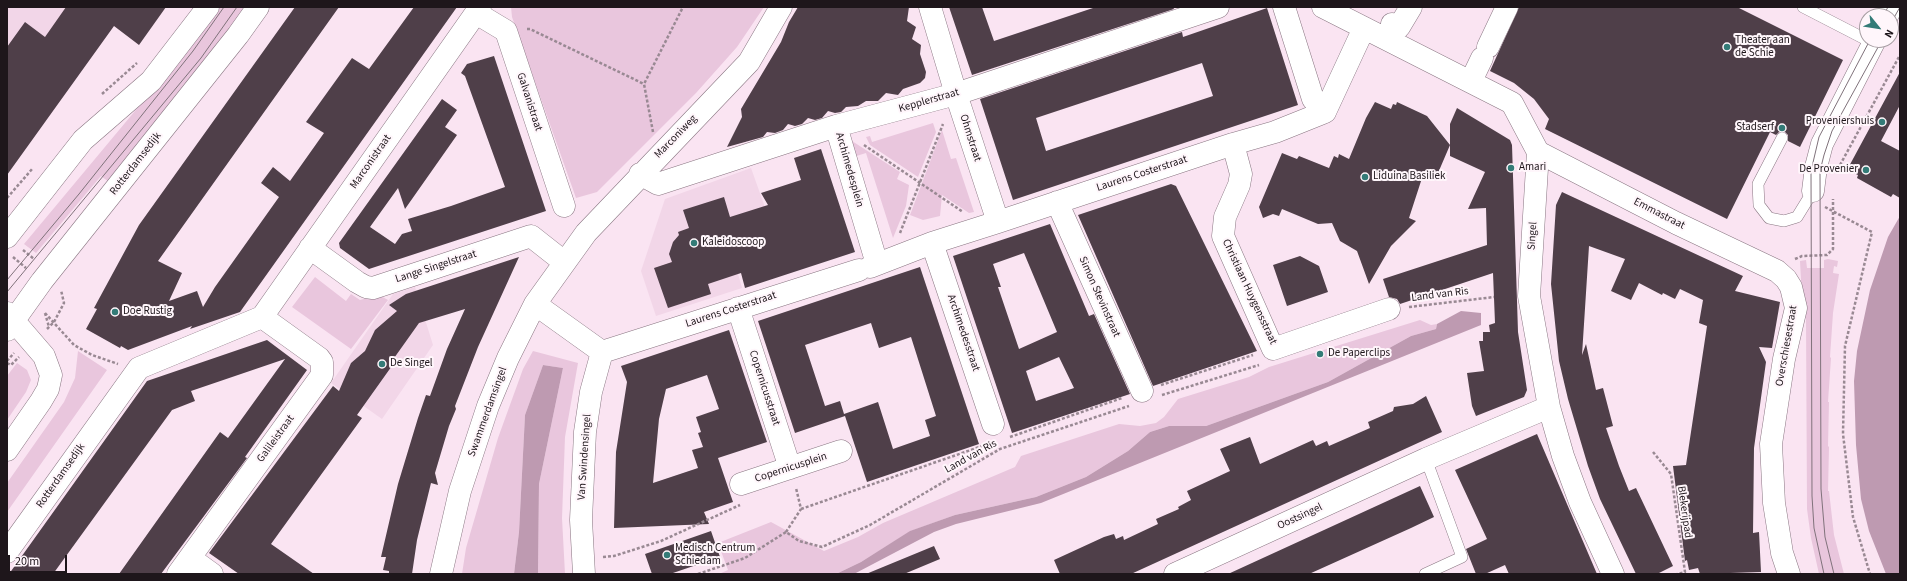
<!DOCTYPE html>
<html>
<head>
<meta charset="utf-8">
<style>
  body { margin:0 }
  #map { position:relative; width:1907px; height:581px; overflow:hidden; background:#fae4f2; font-family:"Source Sans 3",sans-serif }
  canvas { display:block }
  .frame { position:absolute; inset:0; border:8px solid #1e161b; pointer-events:none }
  .north { position:absolute; left:1859px; top:8px; width:40px; height:40px; box-sizing:border-box; background:#fff6fb; border:1px solid #a59ca1; border-radius:50%; rotate:120deg; font-size:11px; font-weight:700; line-height:16px; text-align:center; color:#1e161b }
  .north::after { content:''; display:block; margin:auto; width:14px; height:18px; background:#337b77; clip-path:polygon(50% 0,100% 100%,50% 72%,0 100%) }
  .scale { position:absolute; left:8px; top:555px; width:59px; height:18px; box-sizing:border-box; border:2px solid #1e161b; border-top:0; padding-left:5px; font-size:12px; line-height:14px; white-space:nowrap; color:#1e161b; -webkit-text-stroke:3px #fff6fb; paint-order:stroke }
</style>
</head>
<body>
<div id="map">
<canvas width="1907" height="581"></canvas>
<div class="frame"></div>
<div class="north">N</div>
<div class="scale">20 m</div>
</div>
<script>
const ctx = document.querySelector('canvas').getContext('2d');
ctx.lineJoin = 'round';
function fill(path, color) { ctx.fillStyle = color; ctx.fill(path, 'evenodd'); }
const shape = rows => new Path2D(rows.map(r => 'M' + r).join(''));
function trace(path, color, width, dash) { ctx.strokeStyle = color; ctx.lineWidth = width; ctx.lineCap = dash ? 'butt' : 'round'; ctx.setLineDash(dash || []); ctx.stroke(path); }
function drawText(font, color, halo, rows, align = 'center') {
  ctx.font = font + ' "Source Sans 3",sans-serif'; ctx.lineWidth = 4; ctx.setLineDash([]); ctx.textBaseline = 'middle'; ctx.strokeStyle = halo; ctx.fillStyle = color; for (const [text, x, y, turn = 0] of rows) {
    ctx.save(); ctx.translate(x, y); ctx.rotate((+turn || 0) * Math.PI / 180); ctx.textAlign = isNaN(turn) ? turn : align; if (halo) ctx.strokeText(text, 0, 0); ctx.fillText(text, 0, 0); ctx.restore();
  }
}
const built = shape([
  [7,7,112,7,7,153],
  [751,168,772,227,730,246,742,288,656,316,641,271,665,199],
  [415,287,433,345,382,419,331,383,393,294]
]);
const green = shape([
  [215,7,247,7,113,185,101,176,36,253,24,244,175,63],
  [511,7,764,7,737,47,696,93,597,192,576,198,512,17],
  [933,123,936,132,918,177,870,145,866,137,870,136,872,142],
  [942,130,951,159,956,158,974,212,969,213,942,195,940,216,923,220,910,215],
  [852,141,900,172,897,179,909,185,906,206,893,238,866,153,850,158,846,142],
  [1828,259,1838,261,1837,267,1834,266,1833,273,1839,274,1833,313,1830,357,1831,358,1828,402,1829,402,1828,446,1829,447,1828,491,1829,491,1834,535,1844,574,1819,574,1811,538,1807,509,1806,318,1803,317,1800,261,1806,260,1807,268,1824,268,1824,260],
  [315,277,346,301,351,294,360,300,379,295,388,300,351,349,292,307],
  [1420,320,1431,325,1437,324,1436,329,1411,336,1328,382,1206,426,1169,426,1150,432,1128,451,1086,477,1036,497,955,515,911,531,861,562,836,574,719,574,728,570,718,543,771,522,824,551,858,537,883,523,1015,467,1021,456,1119,424,1140,426,1156,423,1164,417,1178,399,1249,377,1269,367],
  [78,351,107,370,7,512,7,483,64,402,75,378],
  [533,351,578,363,565,437,562,518,565,574,538,574,539,484,563,368,543,365,525,415,519,532,514,574,462,574,466,548,498,438,523,369],
  [17,363,27,370,31,380,26,392,7,420,7,376]
]);
const water = shape([
  [1900,216,1900,574,1886,574,1869,531,1861,499,1856,445,1854,381,1857,351,1870,290,1888,237],
  [1461,311,1481,313,1481,325,1041,503,956,524,934,532,854,574,836,574,861,562,910,531,955,515,1036,497,1086,477,1128,451,1150,432,1169,426,1206,426,1328,382,1411,336,1436,329,1437,324],
  [543,365,563,368,539,484,538,574,514,574,519,532,525,415]
]);
const building = shape([
  [66,7,166,7,139,45,114,26,7,175,7,47,25,22,45,37],
  [295,7,339,7,158,261,182,273,169,301,197,291,203,307,215,287,279,197,261,183,273,167,290,181,324,133,306,122,352,58,369,69,414,7,457,7,240,312,190,329,192,326,128,350,121,346,120,348,86,329,97,309,94,308,139,225],
  [798,7,909,7,907,21,916,27,912,39,921,45,920,54,926,72,925,78,920,83,903,89,898,95,886,93,878,101,866,101,858,106,846,107,841,112,835,113,828,111,822,118,815,120,808,118,802,124,795,126,788,124,783,130,775,133,767,132,763,137,727,147,742,117,741,109,781,42,789,22],
  [949,7,982,7,994,41,1096,7,1173,7,1174,9,972,75],
  [1519,7,1737,7,1843,60,1800,147,1788,141,1788,135,1785,132,1779,132,1776,135,1770,132,1727,219,1545,129,1549,119,1534,99,1514,83,1490,71],
  [1267,8,1298,105,1013,200,980,99,1182,32,1183,37],
  [1202,63,1213,96,1046,151,1036,118],
  [494,56,546,211,369,269,340,248,339,243,442,99,457,110,445,127,457,135,405,209,398,188,370,227,395,244,402,234,412,231,408,219,451,206,505,187,465,76,461,73,467,64],
  [1900,72,1900,105,1881,141,1900,151,1900,198,1893,194,1891,197,1857,178,1858,175,1847,170],
  [1375,102,1391,109,1393,104,1396,105,1397,102,1427,116,1450,145,1435,180,1423,175,1409,218,1416,221,1391,246,1369,284,1357,251,1340,241,1332,223,1318,224,1282,209,1279,216,1273,214,1263,218,1259,207,1282,153,1297,159,1299,156,1329,168,1334,156,1338,158,1339,154,1349,159,1366,118],
  [1457,108,1510,140,1512,145,1518,332,1527,390,1524,397,1476,416,1472,406,1467,373,1484,371,1479,341,1483,341,1483,332,1490,332,1489,325,1495,323,1493,273,1400,304,1397,299,1389,297,1383,279,1487,245,1486,208,1468,209,1485,172,1450,156,1450,124],
  [821,149,855,252,745,288,741,273,708,284,711,294,668,308,654,268,672,262,669,254,673,242,679,235,678,232,689,228,683,210,724,197,730,217,768,205,761,193,801,180,794,158],
  [1171,184,1176,186,1257,351,1153,386,1078,215],
  [1562,192,1743,276,1735,291,1780,302,1772,348,1759,347,1766,362,1754,448,1753,533,1759,532,1761,572,1700,574,1698,568,1689,570,1687,560,1685,561,1673,466,1686,465,1707,326,1699,323,1703,300,1680,289,1675,299,1663,293,1662,295,1639,283,1631,300,1611,291,1625,259,1589,246,1582,355,1586,344,1596,390,1603,388,1613,426,1606,428,1619,466,1629,491,1636,488,1673,566,1657,574,1636,574,1600,499,1588,466,1568,399,1559,361,1551,284,1556,205],
  [1050,224,1089,316,1094,314,1130,394,1012,433,953,256],
  [1024,253,1057,332,1019,349,998,287,1001,287,993,264],
  [1059,357,1074,388,1036,401,1026,371],
  [1300,256,1319,266,1328,292,1287,306,1273,265],
  [519,257,478,347,455,406,456,409,449,426,435,473,438,485,431,483,417,540,412,574,389,574,389,571,383,570,386,557,381,557,398,484,418,418,426,395,430,396,447,349,465,309,419,323,392,361,394,363,357,415,362,418,271,544,314,574,239,574,209,553,333,386,339,391,351,363,365,351,375,330,397,311,389,305,406,294],
  [920,267,979,444,867,482,845,416,795,433,758,321],
  [871,323,879,348,911,337,936,416,925,420,930,436,893,449,878,402,844,414,840,401,825,406,805,345],
  [729,330,767,442,718,458,733,502,704,512,709,524,614,528,616,452,627,382,621,366],
  [707,375,719,409,696,417,701,432,698,433,703,447,692,450,698,468,653,483,659,419,666,389],
  [267,340,307,370,245,457,247,458,161,574,119,574,220,432,228,438,285,359,191,391,195,401,172,410,53,574,9,574,147,381],
  [1426,396,1442,432,1131,574,1060,574,1054,560,1104,537,1114,534,1116,539,1123,536,1124,540,1158,524,1156,519,1179,509,1178,507,1191,500,1187,491,1230,471,1220,449,1250,437,1260,464,1313,440,1316,446,1327,441,1329,446,1370,428,1368,422,1393,411,1394,407,1413,404],
  [1537,434,1597,574,1509,574,1505,565,1485,574,1476,574,1466,549,1487,539,1455,470],
  [1420,486,1434,517,1411,528,1309,574,1228,574],
  [711,531,720,557,670,574,652,574,645,554],
  [934,546,940,559,904,574,866,574]
]);
const path = shape([
  [527,29,530,29,644,84],
  [102,94,137,63],
  [653,132,644,84,683,7],
  [864,145,963,212],
  [1840,165,1900,55],
  [7,198,33,168],
  [1825,207,1872,232,1845,346,1843,434,1853,517,1870,574],
  [900,233,943,124],
  [23,250,34,259],
  [13,257,26,268],
  [1795,259,1802,256,1827,255,1833,249,1833,199],
  [1409,307,1494,297],
  [45,313,49,327],
  [45,313,74,345,92,355,118,364],
  [47,329,54,322,64,303,61,290],
  [7,361,14,353],
  [7,363,11,365,19,357],
  [1161,385,1253,355],
  [1162,395,1259,365],
  [1010,437,1122,398],
  [1653,452,1671,474,1685,572,1677,574],
  [801,509,988,444],
  [786,532,801,509,796,488],
  [603,557,614,556,661,541,740,505],
  [698,574,745,558,786,532,799,541,822,547,870,525,1000,449,1129,406]
]);
const lane = shape([
  [1803,7,1867,40],
  [1782,138,1758,184,1759,205,1769,218,1784,221,1797,217,1813,191],
  [1425,574,1462,557,1426,459]
]);
const street = shape([
  [930,7,956,94,998,222],
  [1284,7,1313,99,1325,112],
  [1323,7,1512,103,1538,152,1529,296,1549,407,1563,456,1580,502,1613,574],
  [476,13,506,31,564,206],
  [1887,16,1892,7],
  [1392,24,1399,27,1411,7],
  [1488,47,1507,7],
  [1471,81,1482,58],
  [836,126,877,264],
  [1233,144,1241,174,1239,185,1225,217,1223,236,1273,349,1389,309],
  [1538,152,1676,223,1777,271,1786,279,1791,287,1796,308,1784,359,1771,444,1774,503,1782,553,1789,574],
  [640,174,658,184,836,126,956,94,1218,7],
  [1813,191,1816,167,1822,144,1875,40],
  [1057,202,1142,391],
  [932,243,993,424],
  [310,248,357,282,366,287,373,288,531,236,564,262],
  [870,267,932,243,998,222,1233,144,1275,132,1325,112,1364,28],
  [535,304,602,352,591,392,585,432,581,520,584,574],
  [738,308,790,468],
  [262,317,480,7],
  [602,352,859,270],
  [741,484,841,451],
  [7,552,139,368,262,317],
  [190,558,212,574],
  [178,574,322,375,322,362,319,358,262,317],
  [441,574,460,491,488,406,508,358,535,304,586,233,749,62,781,7],
  [1175,574,1426,459,1549,407]
]);
const secondary = shape([
  [7,237,83,140,151,81,208,7],
  [7,313,44,356,51,375,48,389,41,401,7,450],
  [7,330,42,281,238,35,258,7]
]);
const tram = shape([
  [1883,16,1888,7],
  [1891,23,1900,7],
  [7,280,79,194,193,51,224,7],
  [7,292,201,58,237,7],
  [1824,574,1814,528,1812,496,1811,171,1819,137,1870,40],
  [1834,574,1825,537,1821,489,1820,171,1824,155,1832,131,1882,40]
]);
const markers = [
  [1727,47,4,"#337b77"],
  [1882,122,4,"#337b77"],
  [1782,128,4,"#337b77"],
  [1511,168,4,"#337b77"],
  [1866,170,4,"#337b77"],
  [1365,177,4,"#337b77"],
  [694,243,4,"#337b77"],
  [115,312,4,"#337b77"],
  [1320,354,4,"#337b77"],
  [382,364,4,"#337b77"],
  [667,555,4,"#337b77"]
];
const poiNames = [
  ["Theater aan",1735,41],
  ["de Schie",1735,54],
  ["Proveniershuis",1874,122,"right"],
  ["Stadserf",1774,128,"right"],
  ["Amari",1519,168],
  ["De Provenier",1858,170,"right"],
  ["Liduina Basiliek",1373,177],
  ["Kaleidoscoop",702,243],
  ["Doe Rustig",123,312],
  ["De Paperclips",1328,354],
  ["De Singel",390,364],
  ["Medisch Centrum",675,549],
  ["Schiedam",675,562]
];
const streetNames = [
  ["Kepplerstraat",929,101,-16],
  ["Galvanistraat",529,102,72],
  ["Marconiweg",676,137,-46],
  ["Ohmstraat",970,138,72],
  ["Marconistraat",371,162,-55],
  ["Rotterdamsedijk",136,164,-52],
  ["Archimedesplein",849,170,74],
  ["Laurens Costerstraat",1142,174,-18],
  ["Emmastraat",1659,214,27],
  ["Singel",1533,236,-86],
  ["Lange Singelstraat",436,267,-18],
  ["Christiaan Huygensstraat",1249,292,65],
  ["Land van Ris",1440,295,-7],
  ["Simon Stevinstraat",1099,297,66],
  ["Laurens Costerstraat",731,310,-18],
  ["Archimedesstraat",963,333,71],
  ["Overschiesestraat",1787,346,-80],
  ["Copernicusstraat",764,388,72],
  ["Swammerdamsingel",488,412,-70],
  ["Galileistraat",276,439,-54],
  ["Van Swindensingel",585,457,-86],
  ["Land van Ris",971,457,-29],
  ["Copernicusplein",791,468,-18],
  ["Rotterdamsedijk",61,476,-55],
  ["Blekerijpad",1684,512,82],
  ["Oostsingel",1300,517,-25]
];
fill(built, '#f2d6e8');
fill(green, '#e9c6dd');
fill(water, '#be9ab1');
fill(building, '#4f3f49');
trace(lane, '#897682', 12);
trace(street, '#897682', 23);
trace(secondary, '#897682', 23);
trace(path, '#998993', 2.5, [3, 2]);
trace(lane, '#fff', 11);
trace(street, '#fff', 22);
trace(secondary, '#fff', 22);
trace(tram, '#80727b', 1);
for (const [x, y, r, color] of markers) { const dot = new Path2D(); dot.arc(x, y, r, 0, 2 * Math.PI); ctx.fillStyle = color; ctx.fill(dot); trace(dot, '#fff6fb', 1.5); }
drawText('11px', '#1e161b', '#fff6fb', poiNames, 'left');
drawText('11px', '#1e161b', '#fff6fb', streetNames);
</script>
</body>
</html>
